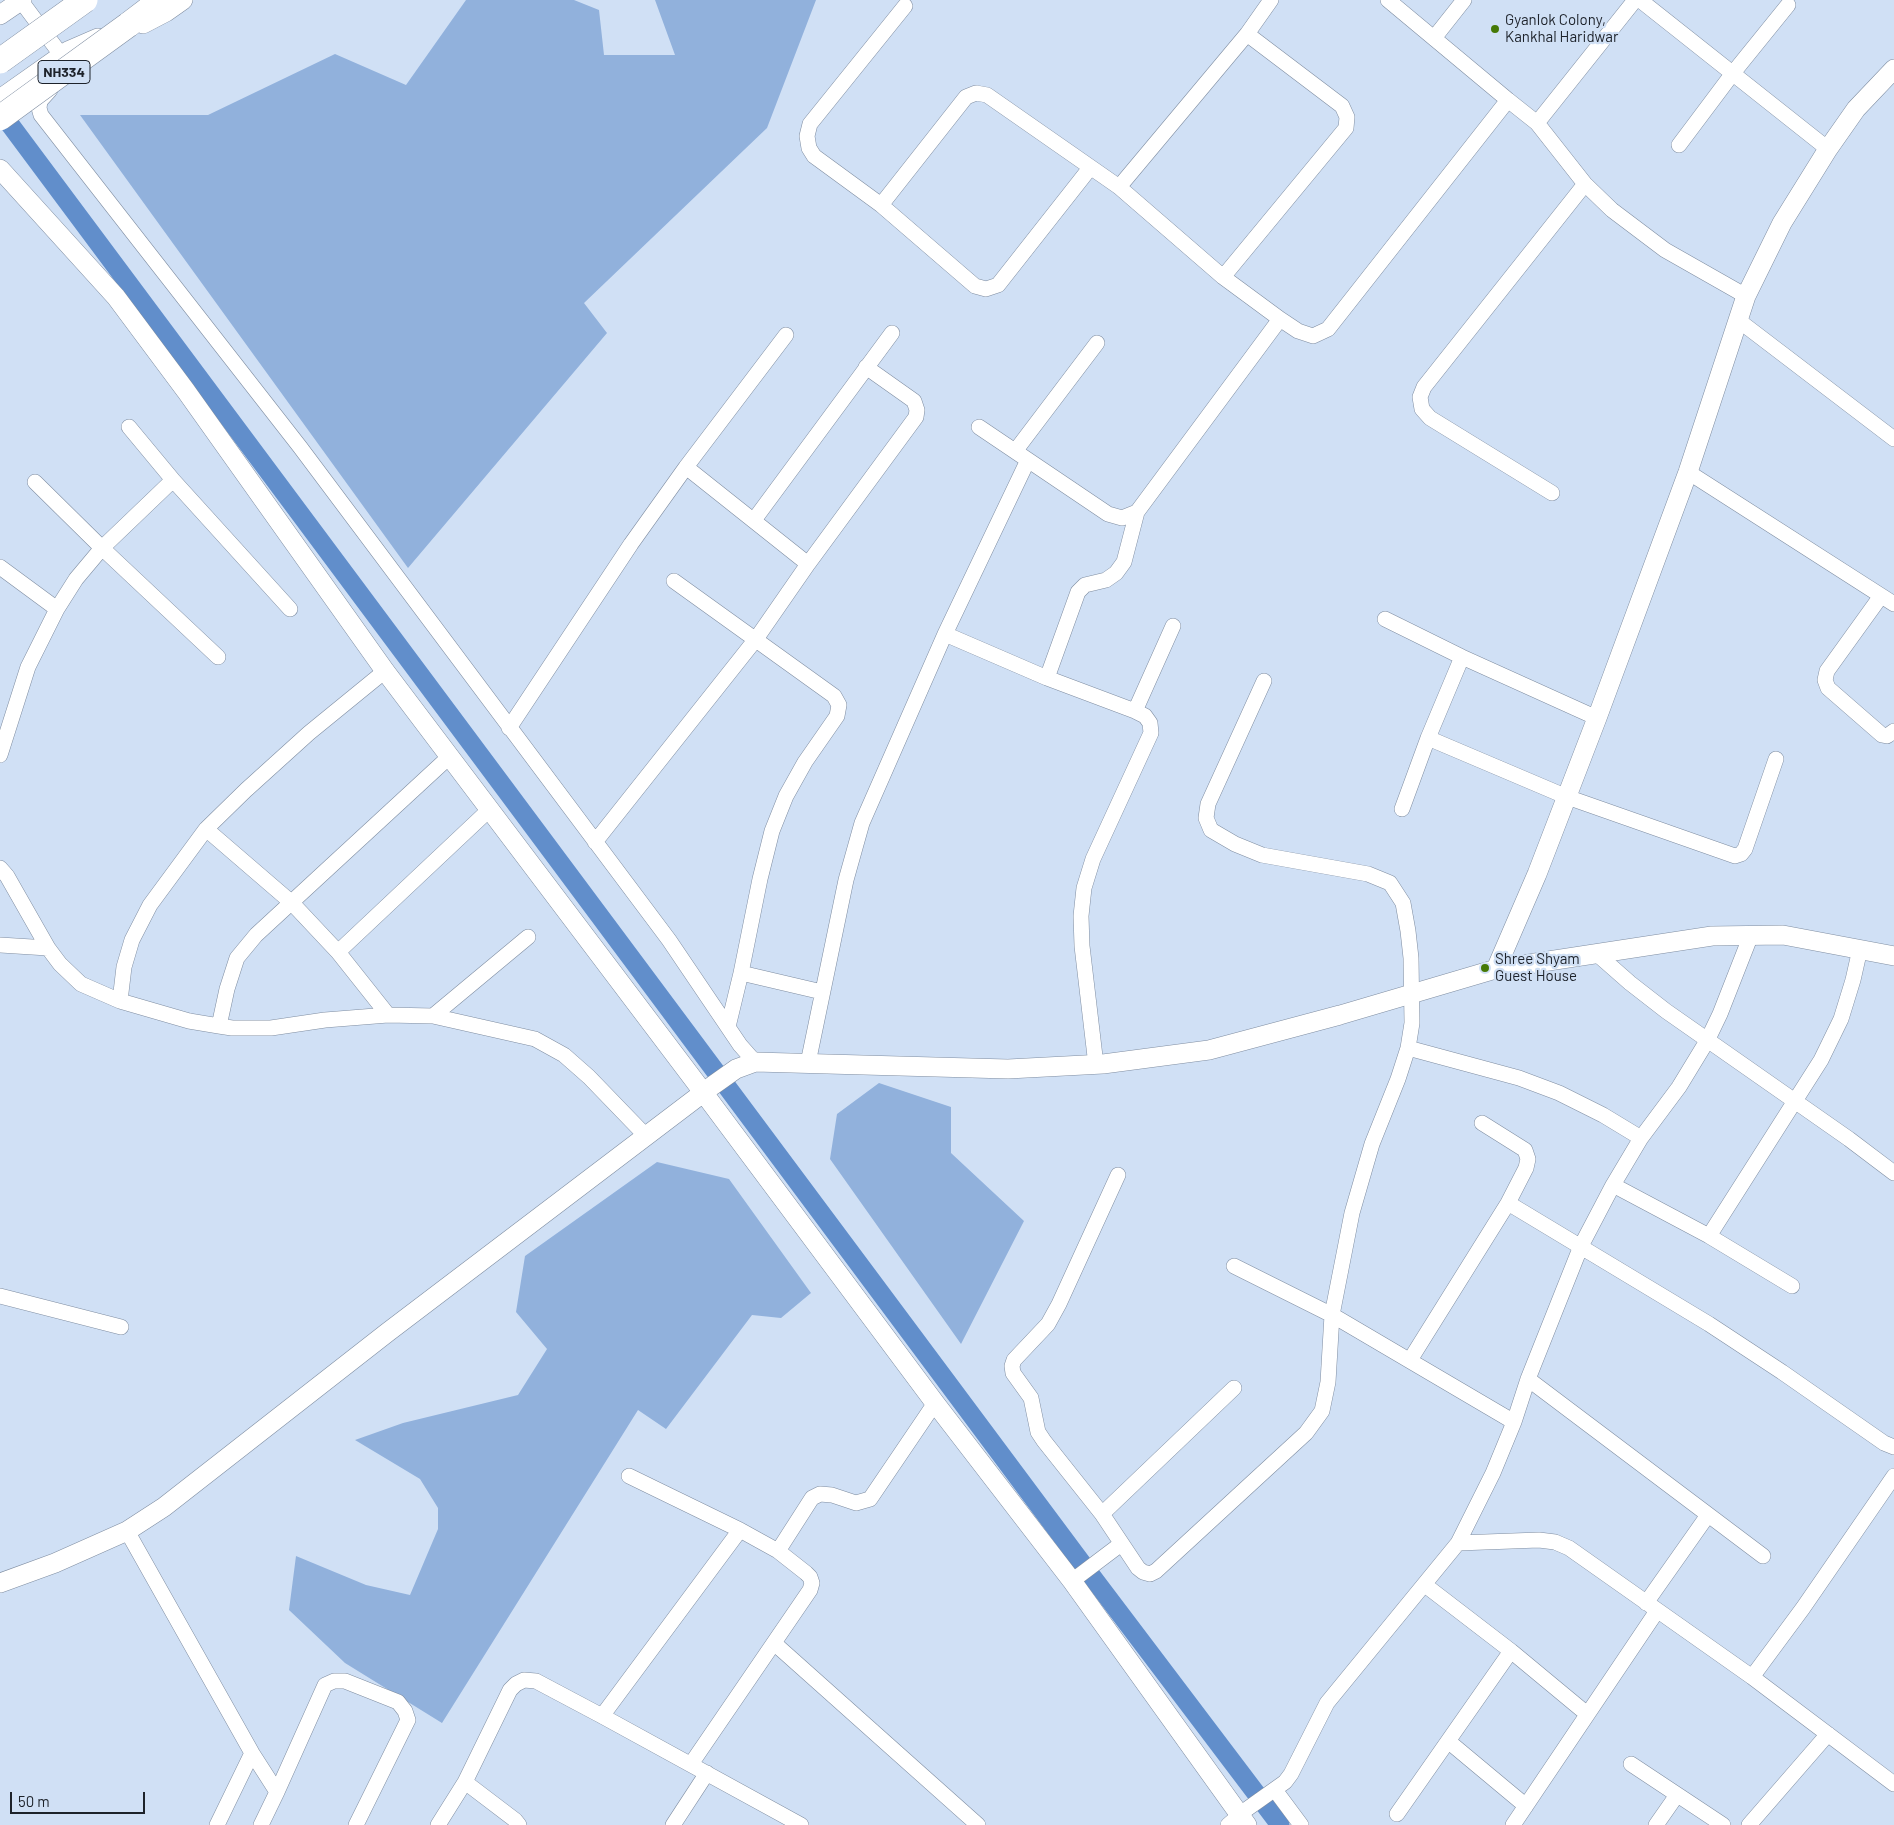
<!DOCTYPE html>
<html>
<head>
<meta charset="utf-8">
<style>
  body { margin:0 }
  #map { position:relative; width:1894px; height:1825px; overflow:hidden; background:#d0e0f5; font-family:Barlow,sans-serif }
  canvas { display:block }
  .scale { position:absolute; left:10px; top:1792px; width:135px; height:22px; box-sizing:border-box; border:2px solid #1d222a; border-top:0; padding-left:6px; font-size:15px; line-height:18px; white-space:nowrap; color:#1d222a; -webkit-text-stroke:4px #d0e0f5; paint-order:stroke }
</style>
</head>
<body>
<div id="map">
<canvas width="1894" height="1825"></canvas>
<div class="scale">50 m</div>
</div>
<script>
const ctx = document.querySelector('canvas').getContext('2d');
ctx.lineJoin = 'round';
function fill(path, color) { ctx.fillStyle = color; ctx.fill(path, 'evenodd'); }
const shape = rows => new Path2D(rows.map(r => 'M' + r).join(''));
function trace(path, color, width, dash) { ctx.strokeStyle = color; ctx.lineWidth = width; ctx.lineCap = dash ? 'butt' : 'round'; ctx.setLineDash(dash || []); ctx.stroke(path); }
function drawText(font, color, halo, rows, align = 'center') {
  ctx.font = font + ' Barlow,sans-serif'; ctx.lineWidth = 4.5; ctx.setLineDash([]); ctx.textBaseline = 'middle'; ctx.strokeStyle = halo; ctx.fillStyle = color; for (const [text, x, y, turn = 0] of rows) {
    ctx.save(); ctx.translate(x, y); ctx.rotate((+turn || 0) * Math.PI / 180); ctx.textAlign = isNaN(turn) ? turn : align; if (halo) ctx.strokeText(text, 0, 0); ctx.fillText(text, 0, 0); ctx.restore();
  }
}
const green = shape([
  [466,0,574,0,599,10,604,55,675,55,655,0,816,0,767,128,584,303,607,333,408,568,80,115,208,115,335,54,406,85],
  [879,1083,951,1107,951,1153,1024,1221,961,1344,830,1159,837,1114],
  [657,1162,729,1179,811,1293,781,1318,752,1315,666,1429,638,1410,442,1723,345,1663,289,1610,296,1556,366,1585,410,1595,438,1529,438,1508,420,1479,355,1440,403,1423,518,1395,547,1349,516,1312,525,1256]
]);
const canal = shape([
  [0,111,1081,1562,1280,1825]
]);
const minor = shape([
  [1388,0,1508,100,1537,123,1585,184,1612,210,1665,250,1746,296],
  [1640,0,1828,149],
  [21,1,62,56,63,66],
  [905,6,810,124,807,136,809,148,814,156,881,205,975,286,986,289,998,285,1090,168],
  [1434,38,1464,0],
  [50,90,40,101,39,108,41,115,300,447,669,940,740,1045,755,1062],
  [1537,123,1635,0],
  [1679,145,1733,73,1788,5],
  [1119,187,1247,34,1271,0],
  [881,205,966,97,976,93,987,95,1119,187,1223,277,1280,319,1298,331,1313,336,1328,329,1508,100],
  [1223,277,1346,128,1347,117,1342,106,1247,34],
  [1738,320,1894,439],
  [129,427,173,480,290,609],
  [979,427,1108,514,1122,518,1137,512,1280,319],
  [1016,450,1097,343],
  [686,467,808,564],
  [1688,472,1894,604],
  [35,482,102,548,218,657],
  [1552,493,1430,418,1422,409,1420,397,1424,387,1585,184],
  [754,520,892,333],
  [0,567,57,609],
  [674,581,834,696,839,705,837,716,805,762,786,796,772,831,760,879,741,973],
  [1881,596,1827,671,1825,680,1828,688,1882,735,1887,736,1894,731],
  [1385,619,1462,657,1597,718],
  [945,634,1047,678,1135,711,1145,716,1150,723,1151,733,1093,859,1084,888,1081,916,1082,946,1096,1065],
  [1047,678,1078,592,1085,585,1106,580,1116,573,1124,562,1137,512],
  [1264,681,1208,804,1206,818,1211,830,1235,844,1262,855,1368,874,1390,883,1403,903,1408,931,1411,958,1412,1023,1408,1048,1519,1078,1559,1093,1603,1115,1641,1138],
  [1135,711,1173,626],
  [509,728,631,544,686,467,786,335],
  [1428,738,1567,797,1735,856,1741,854,1745,849,1776,759],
  [0,755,28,667,57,609,76,579,102,548,173,480],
  [1402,809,1428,738,1462,657],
  [206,829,292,903,338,952,388,1015],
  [595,842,756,639,808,564,916,417,917,410,914,401,866,367],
  [0,868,7,876,48,948],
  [0,945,48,948,60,964,81,984,120,1001,189,1021,219,1026,232,1028,271,1028,325,1020,388,1015,433,1016,535,1039,564,1055,589,1077,646,1136],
  [338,952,490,809],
  [1597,954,1630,983,1666,1011,1849,1139,1894,1173],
  [120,1001,124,967,132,940,150,905,206,829,246,790,309,733,385,671],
  [433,1016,528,937],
  [219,1026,227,989,237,958,256,935,449,757],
  [728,1027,741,973,822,992],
  [808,1063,846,880,862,823,945,634,1028,460],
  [1118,1175,1059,1304,1048,1324,1014,1360,1012,1366,1013,1373,1031,1398,1038,1432,1044,1441,1102,1514,1138,1568,1143,1572,1150,1574,1156,1571,1306,1433,1322,1411,1328,1382,1332,1315,1352,1213,1372,1144,1398,1079,1408,1048],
  [1613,1185,1641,1138,1679,1087,1707,1041,1720,1014,1751,935],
  [1508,1203,1709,1324,1782,1372,1884,1443,1894,1447],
  [1709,1236,1821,1060,1841,1019,1853,980,1860,949],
  [1234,1266,1332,1315,1514,1422],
  [0,1296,121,1327],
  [1410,1360,1508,1203,1526,1168,1528,1159,1525,1150,1482,1123],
  [1528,1379,1763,1556],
  [629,1476,740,1530,778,1551,806,1573,810,1577,812,1583,810,1590,691,1764],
  [1102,1514,1234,1388],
  [127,1531,252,1753,277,1792,325,1685,334,1681,345,1681,398,1702,405,1711,408,1720,356,1825],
  [1458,1543,1539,1540,1555,1542,1569,1548,1752,1677,1894,1784],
  [778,1551,812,1498,820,1494,832,1495,856,1503,870,1499,935,1403],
  [1072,1581,1121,1544],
  [1425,1585,1511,1651,1587,1714],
  [1646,1603,1708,1515],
  [774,1643,978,1825],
  [1752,1677,1803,1608,1894,1476],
  [602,1716,740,1530],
  [1448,1741,1526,1806],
  [1631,1764,1723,1825],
  [465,1782,515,1820,519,1825],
  [1275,1790,1301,1825],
  [1397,1814,1511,1651],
  [217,1825,252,1753],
  [261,1825,277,1792],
  [438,1825,465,1782,510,1690,516,1684,524,1680,536,1681,602,1716,801,1825],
  [673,1825,707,1773],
  [1228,1825,1247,1809,1285,1782,1291,1774,1327,1703,1458,1543,1493,1473,1514,1422,1528,1379,1581,1246,1613,1185,1709,1236,1792,1286],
  [1513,1825,1657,1611],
  [1656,1825,1677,1795],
  [1749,1825,1828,1734]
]);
const tertiary = shape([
  [0,15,22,0],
  [143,24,166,12,183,0],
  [0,99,68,51,98,38],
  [0,169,116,297,186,391,385,671,703,1092,935,1403,1072,1581,1247,1825],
  [1496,969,1712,936,1783,935,1894,956],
  [0,1583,55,1563,127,1531,164,1507,388,1332,712,1086,736,1069,755,1062,1008,1069,1103,1064,1209,1050,1340,1015,1496,969,1537,874,1597,718,1688,472,1746,296,1782,223,1828,149,1856,109,1894,69]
]);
const trunk = shape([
  [128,25,161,0]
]);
const trunkBridge = shape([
  [0,61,85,0],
  [0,118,128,25]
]);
const markers = [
  [1495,29,5,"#457906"],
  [1485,968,5,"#457906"]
];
const shields = [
  [64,72,52]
];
const shieldNames = [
  ["NH334",64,72]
];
const poiNames = [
  ["Gyanlok Colony,",1505,20],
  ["Kankhal Haridwar",1505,37],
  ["Shree Shyam",1495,959],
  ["Guest House",1495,976]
];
fill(green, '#91b1dc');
trace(canal, '#618ecb', 19);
trace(minor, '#7f8da1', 16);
trace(tertiary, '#7f8da1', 20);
trace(trunk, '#7f8da1', 26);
trace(minor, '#fff', 15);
trace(tertiary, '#fff', 19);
trace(trunk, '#fff', 25);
trace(trunkBridge, '#7f8da1', 26, []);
trace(trunkBridge, '#fff', 25);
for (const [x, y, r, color] of markers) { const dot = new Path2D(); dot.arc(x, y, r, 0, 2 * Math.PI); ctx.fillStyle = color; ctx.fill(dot); trace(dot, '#d0e0f5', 2); }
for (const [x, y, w] of shields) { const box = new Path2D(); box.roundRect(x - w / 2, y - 11.5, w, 23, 4); ctx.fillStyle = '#d0e0f5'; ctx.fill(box); trace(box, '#1d222a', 1); }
drawText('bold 14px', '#1d222a', null, shieldNames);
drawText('15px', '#1d222a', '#d0e0f5', poiNames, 'left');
</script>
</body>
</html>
